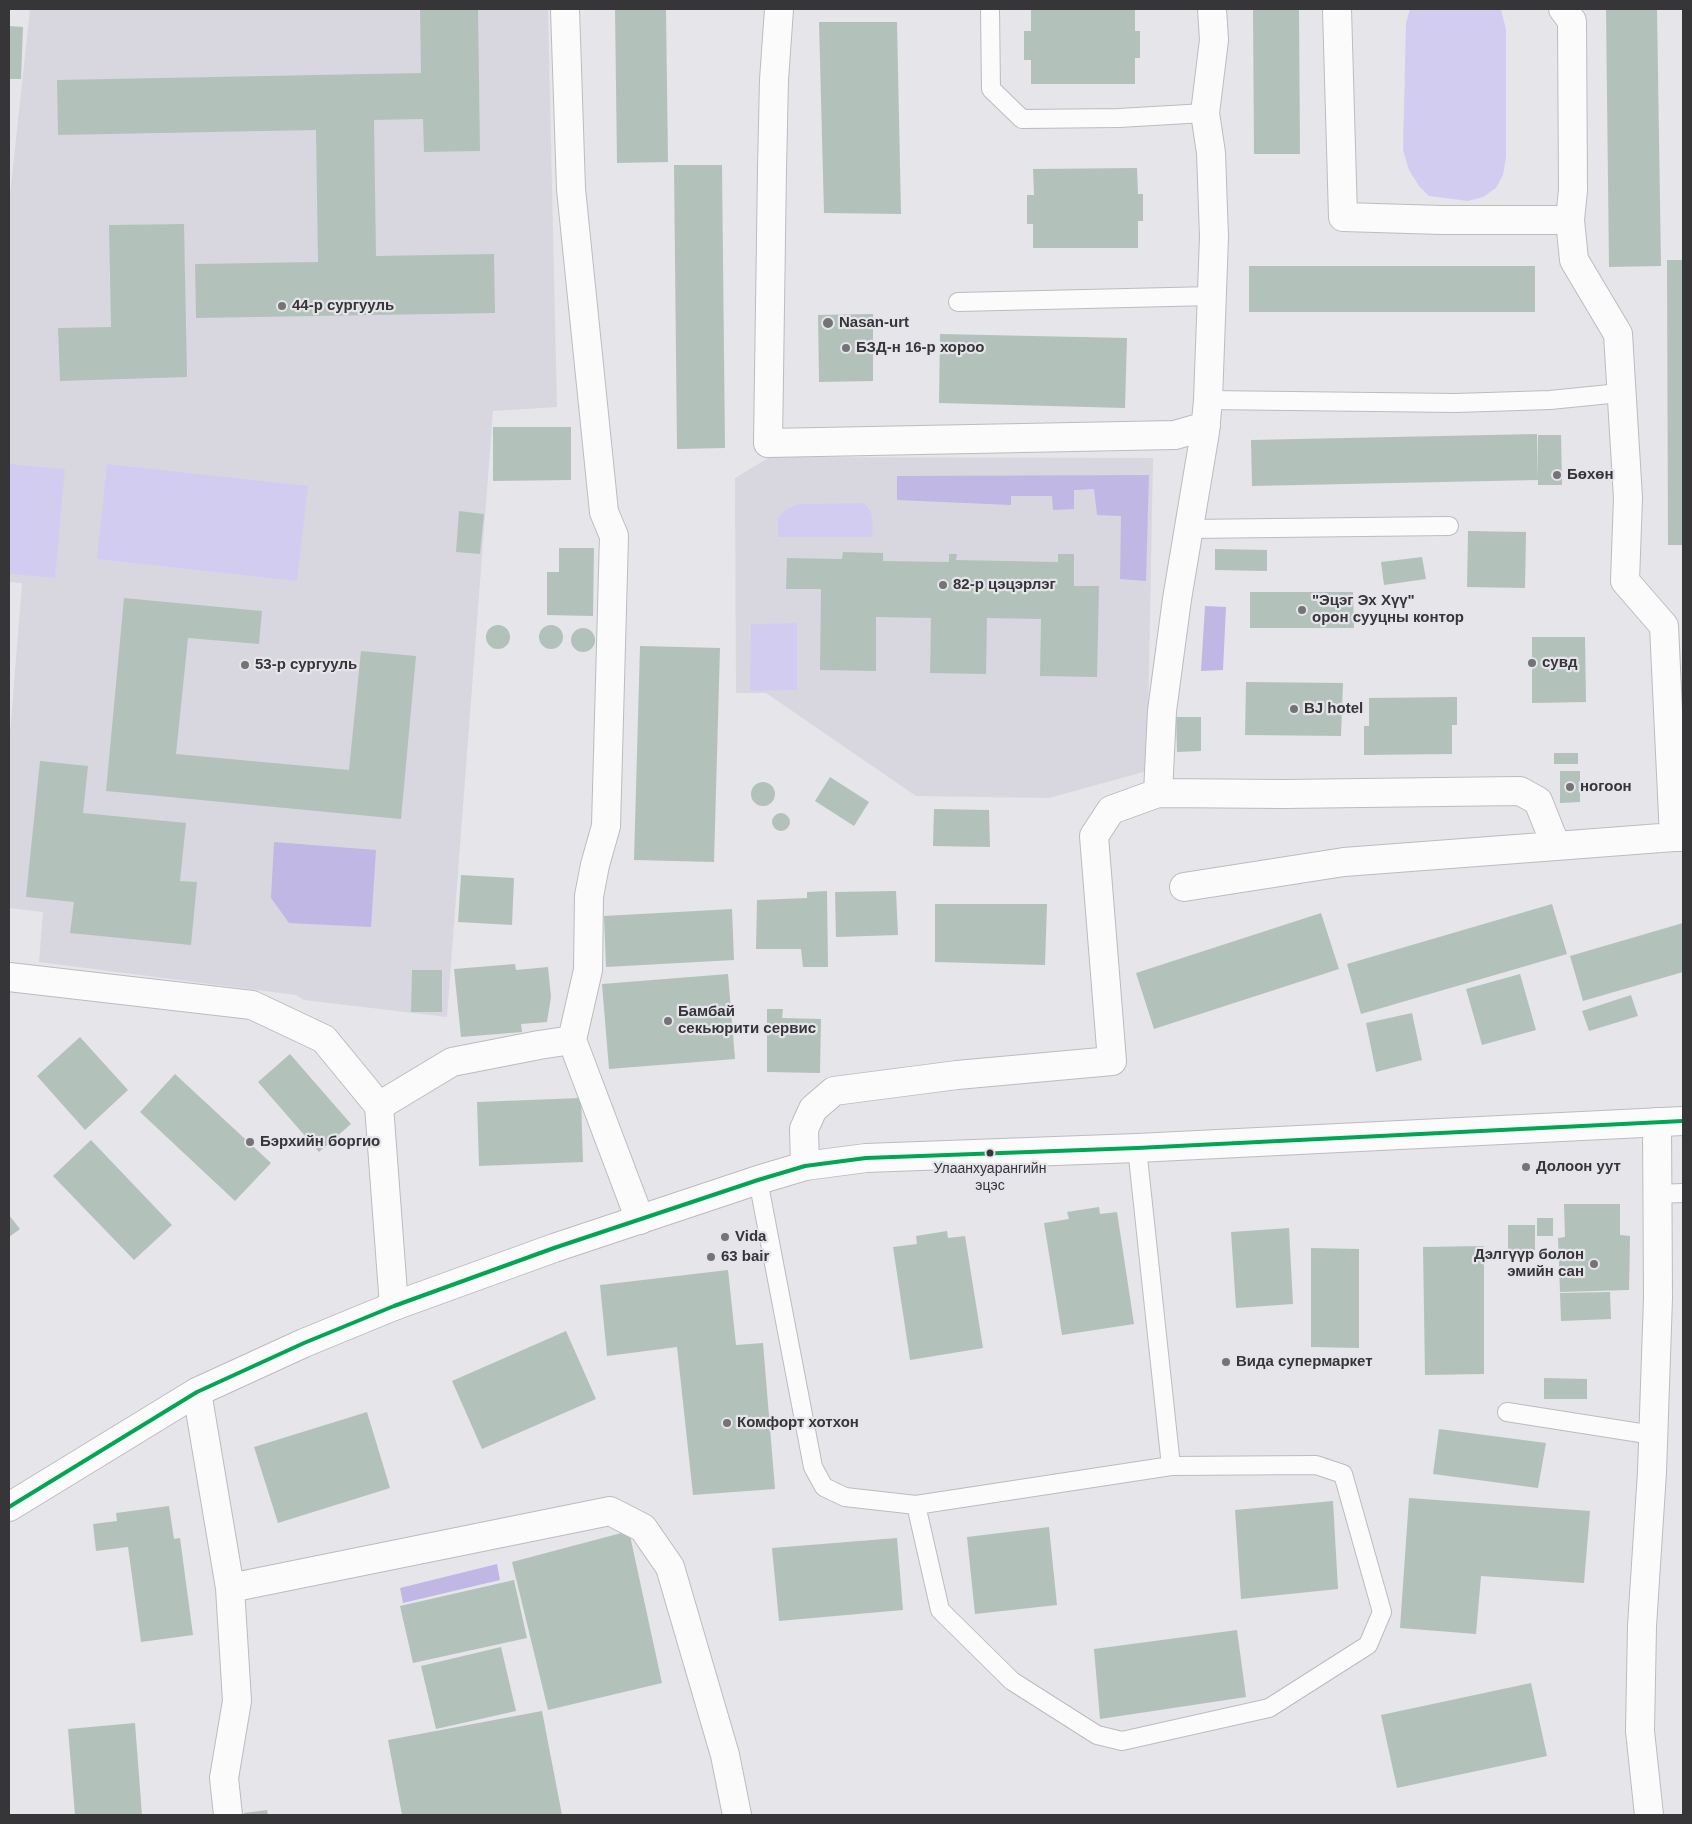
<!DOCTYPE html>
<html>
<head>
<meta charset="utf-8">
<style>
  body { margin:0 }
  #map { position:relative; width:1692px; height:1824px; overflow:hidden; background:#e6e5e9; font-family:Arial,sans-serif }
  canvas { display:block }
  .frame { position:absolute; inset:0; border:10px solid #363538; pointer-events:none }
</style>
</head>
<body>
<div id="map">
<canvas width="1692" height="1824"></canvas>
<div class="frame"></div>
</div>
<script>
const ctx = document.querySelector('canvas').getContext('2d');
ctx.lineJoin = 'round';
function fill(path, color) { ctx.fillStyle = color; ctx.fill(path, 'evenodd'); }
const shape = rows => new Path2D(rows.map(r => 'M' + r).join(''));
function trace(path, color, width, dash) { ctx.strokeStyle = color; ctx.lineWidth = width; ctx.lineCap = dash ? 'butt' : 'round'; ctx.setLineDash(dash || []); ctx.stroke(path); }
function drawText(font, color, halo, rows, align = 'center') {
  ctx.font = font + ' Arial,sans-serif'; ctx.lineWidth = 4.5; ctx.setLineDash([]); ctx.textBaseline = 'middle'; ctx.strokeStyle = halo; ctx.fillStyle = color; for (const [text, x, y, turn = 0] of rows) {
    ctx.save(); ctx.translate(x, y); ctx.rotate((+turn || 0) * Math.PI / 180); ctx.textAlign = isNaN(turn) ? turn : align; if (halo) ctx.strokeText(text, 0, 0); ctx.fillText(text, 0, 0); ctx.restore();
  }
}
const built = shape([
  [30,9,548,9,557,407,493,411,447,1017,304,1000,296,995,39,962,43,912,9,908,9,747,22,583,9,582,9,204],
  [770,457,1153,458,1147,771,1049,798,916,796,766,693,736,693,735,478]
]);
const green = shape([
  [1410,9,1501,9,1506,30,1506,157,1503,175,1496,188,1483,197,1468,201,1429,196,1419,186,1409,170,1403,150,1406,23],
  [9,464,65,469,55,578,9,574],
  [107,464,308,486,297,581,97,559],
  [864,503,871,512,873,524,872,537,778,537,778,518,785,510,798,504],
  [797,623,797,690,750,691,751,624]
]);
const forest = shape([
  [1149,475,1146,581,1120,579,1121,516,1097,515,1094,489,1074,490,1074,509,1053,510,1052,496,1011,496,1011,505,897,500,897,476],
  [1205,606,1226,607,1223,670,1201,671],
  [274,842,376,850,371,927,289,923,271,898],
  [497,1564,500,1580,403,1603,400,1588]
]);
const building = shape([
  [420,9,478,9,480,151,424,152,423,119,374,120,376,256,494,254,495,313,196,318,195,264,318,262,316,130,58,135,57,80,421,73],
  [615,9,666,9,668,162,617,163],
  [1031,9,1135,9,1135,31,1140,31,1140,58,1135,58,1135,84,1031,84,1031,60,1024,60,1024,31,1031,31],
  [1253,9,1299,9,1300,154,1254,154],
  [1606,9,1657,9,1661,266,1609,267],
  [819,22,897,22,901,214,824,213],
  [9,26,23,27,21,79,9,79],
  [674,165,722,165,725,448,677,449],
  [1137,168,1138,194,1143,194,1143,221,1138,221,1138,248,1033,248,1033,224,1027,224,1027,195,1034,195,1033,169],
  [184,224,187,377,60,381,58,328,111,327,109,225],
  [1667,260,1683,260,1683,545,1668,545],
  [1249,266,1535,266,1535,312,1249,312],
  [873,314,873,381,819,382,818,315],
  [940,334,1127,338,1125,408,939,403],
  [493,427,571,427,571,480,493,481],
  [1537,434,1538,480,1252,486,1251,440],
  [1538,435,1561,435,1562,485,1538,485],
  [459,511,484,514,480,554,456,552],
  [1468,531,1526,532,1525,588,1467,587],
  [559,548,594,548,593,616,547,615,547,572,559,572],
  [1215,549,1267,550,1267,571,1215,570],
  [843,552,883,553,883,561,949,562,949,554,957,554,956,560,1058,562,1058,554,1074,554,1074,586,1099,586,1097,677,1040,676,1041,619,987,618,986,674,930,673,931,618,876,617,876,671,820,670,821,589,786,589,787,558,842,559],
  [1422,557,1426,579,1384,585,1381,562],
  [1250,592,1353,592,1354,628,1250,628],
  [124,598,262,611,259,644,188,638,176,754,349,770,361,651,416,656,401,819,106,791],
  '539 637a12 12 0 1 1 24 0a12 12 0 1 1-24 0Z',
  '486 637a12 12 0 1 1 24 0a12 12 0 1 1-24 0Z',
  '571 640a12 12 0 1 1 24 0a12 12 0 1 1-24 0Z',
  [1532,637,1585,637,1586,702,1532,703],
  [640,646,720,648,714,862,634,860],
  [1246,682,1343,683,1341,736,1245,735],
  [1457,697,1457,725,1452,725,1452,754,1364,755,1364,726,1369,726,1369,698],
  [1176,717,1201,717,1201,751,1177,752],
  [1554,753,1578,753,1578,764,1554,764],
  [40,761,88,766,83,813,186,823,180,881,197,882,191,945,70,933,74,902,26,897],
  [1560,771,1580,771,1580,802,1560,803],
  [830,777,869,802,854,826,815,801],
  '751 794a12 12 0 1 1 24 0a12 12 0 1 1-24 0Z',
  [934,809,989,810,990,847,933,846],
  '772 822a9 9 0 1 1 18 0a9 9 0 1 1-18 0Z',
  [461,875,514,878,512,925,458,922],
  [827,891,828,967,803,967,801,949,756,949,757,900,807,898,807,892],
  [896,891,898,935,836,937,835,892],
  [935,904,1047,904,1045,965,935,962],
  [1552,904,1567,954,1361,1014,1347,964],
  [732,909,734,960,606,967,604,916],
  [1321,913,1339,969,1154,1029,1136,973],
  [1683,923,1683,972,1583,1001,1570,956],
  [515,964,516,970,548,967,551,997,547,1022,521,1024,522,1032,461,1037,454,969],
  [412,970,442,970,442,1012,411,1012],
  [728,974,735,1059,609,1069,602,984],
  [1520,974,1536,1030,1482,1045,1466,989],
  [1631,995,1638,1016,1589,1031,1582,1011],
  [767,1009,783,1009,782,1018,821,1019,820,1073,767,1072],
  [1412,1013,1422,1060,1376,1072,1366,1023],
  [80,1037,128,1090,85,1130,37,1076],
  [290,1054,351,1124,319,1152,258,1082],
  [175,1074,271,1163,235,1201,140,1112],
  [581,1098,583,1162,479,1166,477,1102],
  [91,1140,172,1225,134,1260,53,1176],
  [1564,1204,1620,1204,1620,1235,1630,1236,1629,1290,1560,1292,1558,1238,1565,1237],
  [1099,1207,1100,1214,1117,1212,1134,1324,1062,1335,1044,1223,1069,1219,1067,1212],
  [9,1215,20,1229,9,1237],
  [1537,1218,1553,1218,1553,1236,1537,1236],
  [1508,1225,1535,1225,1535,1250,1508,1250],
  [1289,1228,1293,1304,1236,1308,1231,1232],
  [947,1231,948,1238,965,1236,983,1348,910,1360,893,1247,917,1244,916,1236],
  [1484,1246,1484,1374,1425,1375,1423,1247],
  [1311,1248,1359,1249,1359,1348,1311,1347],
  [728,1270,736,1345,763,1343,775,1489,693,1495,677,1347,607,1356,600,1285],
  [1610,1292,1611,1319,1561,1321,1560,1293],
  [566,1331,596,1399,482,1449,452,1381],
  [1544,1378,1587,1379,1587,1399,1544,1399],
  [367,1412,390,1488,278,1523,254,1447],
  [1439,1429,1546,1443,1538,1488,1433,1474],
  [1409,1498,1590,1511,1584,1583,1481,1576,1476,1634,1400,1628],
  [1333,1501,1338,1589,1241,1599,1235,1510],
  [169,1506,174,1539,180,1538,193,1635,141,1642,128,1547,96,1551,93,1524,117,1521,116,1513],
  [1049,1527,1057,1605,975,1614,967,1537],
  [629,1531,662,1683,548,1710,512,1562],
  [897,1538,903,1610,779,1621,772,1548],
  [514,1580,527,1638,413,1663,400,1606],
  [1237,1630,1246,1697,1100,1719,1094,1649],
  [501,1647,516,1711,436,1729,421,1666],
  [1531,1683,1547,1756,1397,1788,1381,1715],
  [542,1711,562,1815,402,1815,388,1740],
  [135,1723,142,1815,75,1815,68,1729],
  [267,1810,268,1815,245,1815,244,1813]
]);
const service = shape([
  [990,9,991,89,1022,119,1119,118,1205,113],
  [958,302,1212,296],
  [1208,400,1456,403,1550,400,1620,393],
  [1189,529,1449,526],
  [1137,1148,1171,1466],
  [758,1180,813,1467,824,1487,845,1497,916,1505,1171,1466,1316,1465,1343,1474,1382,1612,1368,1645,1269,1708,1122,1741,1097,1735,1012,1681,940,1610,916,1505],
  [1657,1194,1683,1193],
  [1507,1412,1653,1435]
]);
const minor = shape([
  [779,9,774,80,772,169,768,443,1175,435,1206,426],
  [1212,9,1214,40,1205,113,1211,153,1214,237,1208,400,1205,432,1177,599,1162,711,1158,793,1284,794,1520,791,1538,801,1556,846,1674,837],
  [1337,9,1343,217,1442,220,1570,220,1574,260,1618,334,1628,498,1625,581,1664,626,1674,837,1683,837],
  [1563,9,1572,21,1573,190,1570,220],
  [1184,887,1344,862,1556,846],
  [9,977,252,1005,324,1039,379,1106,394,1306],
  [572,1040,640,1220],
  [379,1106,452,1062,539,1045,572,1040,588,970,589,896,595,865,606,826,614,536,604,512,571,189,565,9],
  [805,1166,804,1129,813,1109,834,1091,957,1075,1112,1061,1094,836,1111,810,1158,793],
  [197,1392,230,1588,237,1701,224,1778,228,1815],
  [230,1588,610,1511,643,1528,670,1567,725,1755,737,1815],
  [1649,1815,1640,1731,1642,1626,1652,1472,1658,1298,1657,1122]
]);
const secondary = shape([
  [9,1507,197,1392,304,1343,394,1306,554,1248,758,1180,805,1166,866,1158,1137,1148,1683,1121]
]);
const bus1 = shape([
  [9,1507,197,1392,304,1343,394,1306,554,1248,758,1180,805,1166,866,1158,1137,1148,1683,1121]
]);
const markers = [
  [282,306,5,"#747376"],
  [828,323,6,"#747376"],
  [846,348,5,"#747376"],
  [1557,475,5,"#747376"],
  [943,585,5,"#747376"],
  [1302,610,5,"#747376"],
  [1532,663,5,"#747376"],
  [245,665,5,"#747376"],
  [1294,709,5,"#747376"],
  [1570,787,5,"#747376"],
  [668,1021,5,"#747376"],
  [250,1142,5,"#747376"],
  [990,1153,4.5,"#363538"],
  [1526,1167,5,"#747376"],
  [725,1237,5,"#747376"],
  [711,1257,5,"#747376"],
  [1594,1264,5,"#747376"],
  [1226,1362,5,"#747376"],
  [727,1423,5,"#747376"]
];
const busNames = [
  ["Улаанхуарангийн",990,1169],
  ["эцэс",990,1186]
];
const poiNames = [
  ["44-р сургууль",292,306],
  ["Nasan-urt",839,323],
  ["БЗД-н 16-р хороо",856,348],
  ["Бөхөн",1567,475],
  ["82-р цэцэрлэг",953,585],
  ["\"Эцэг Эх Хүү\"",1312,601],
  ["орон сууцны контор",1312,618],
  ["сувд",1542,663],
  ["53-р сургууль",255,665],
  ["BJ hotel",1304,709],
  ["ногоон",1580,787],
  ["Бамбай",678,1012],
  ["секьюрити сервис",678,1029],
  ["Бэрхийн боргио",260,1142],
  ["Долоон уут",1536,1167],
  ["Vida",735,1237],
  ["Дэлгүүр болон",1584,1255,"right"],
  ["эмийн сан",1584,1272,"right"],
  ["63 bair",721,1257],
  ["Вида супермаркет",1236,1362],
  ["Комфорт хотхон",737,1423]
];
fill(built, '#d8d7e0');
fill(green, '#d3ccf1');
fill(forest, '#c1b7e4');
fill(building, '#b2c2ba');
trace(service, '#bcbcbf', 20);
trace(minor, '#bcbcbf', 30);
trace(secondary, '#bcbcbf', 30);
trace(service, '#fbfbfc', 18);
trace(minor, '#fbfbfc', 28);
trace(secondary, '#fbfbfc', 28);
trace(bus1, '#00a651', 4);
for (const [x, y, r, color] of markers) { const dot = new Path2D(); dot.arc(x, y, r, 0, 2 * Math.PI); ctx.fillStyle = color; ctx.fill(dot); trace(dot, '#e5e4ea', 2); }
drawText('14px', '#363538', '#e5e4ea', busNames);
drawText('bold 15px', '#363538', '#e5e4ea', poiNames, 'left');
</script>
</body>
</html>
